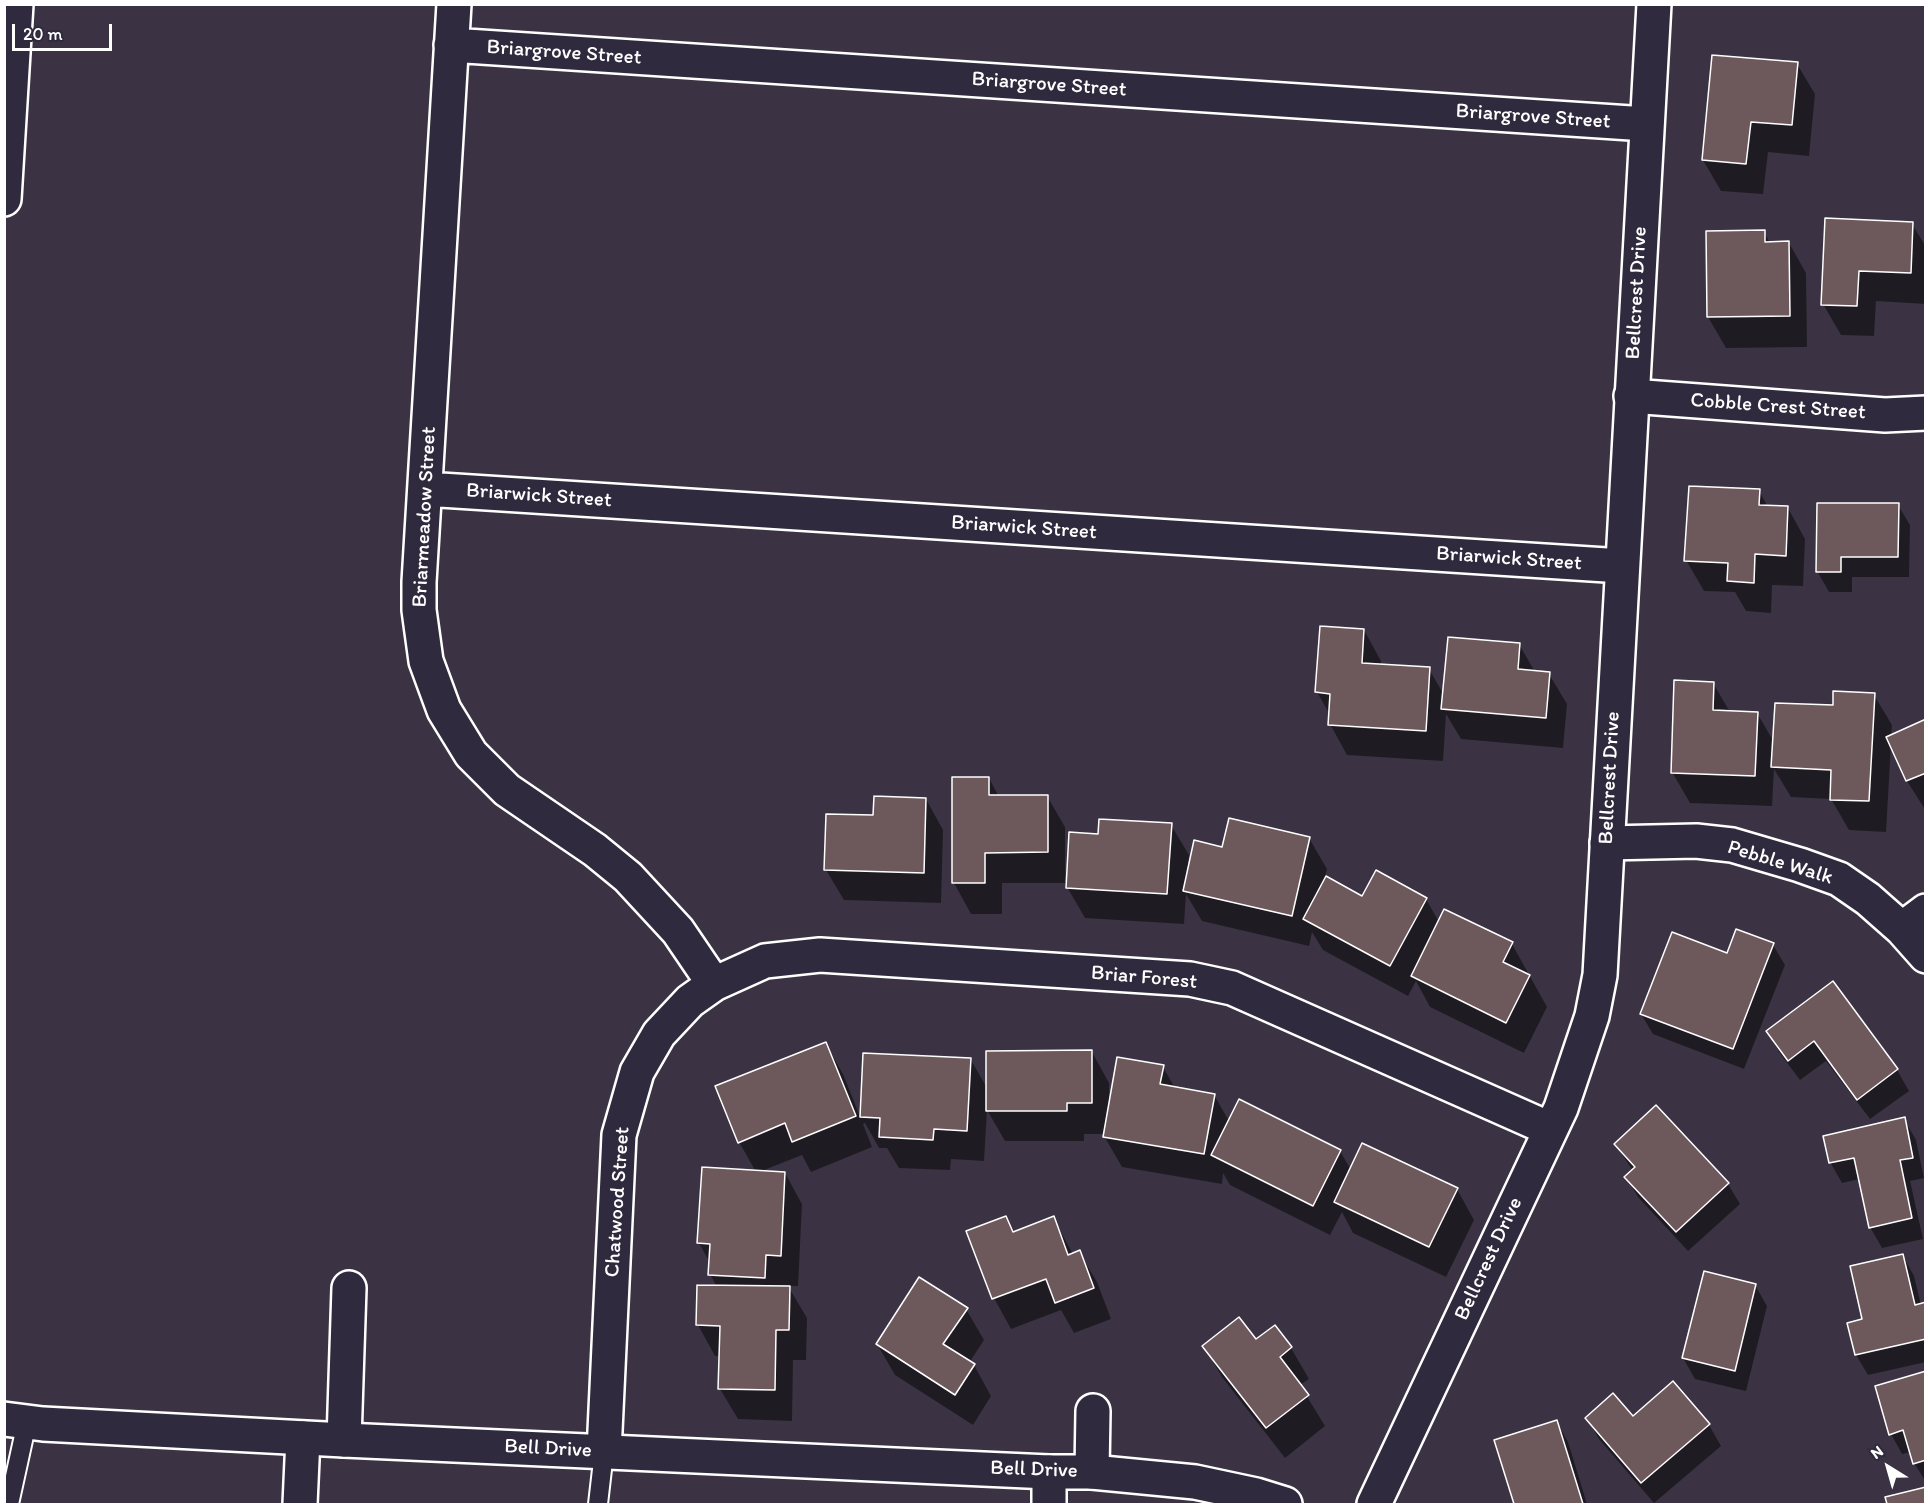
<!DOCTYPE html>
<html>
<head>
<meta charset="utf-8">
<style>
  body { margin:0 }
  #map { position:relative; width:1930px; height:1509px; overflow:hidden; background:#3b3343; font-family:Itim,sans-serif }
  canvas { display:block }
  .frame { position:absolute; inset:0; border:6px solid #fff; pointer-events:none }
  .north { position:absolute; left:1858px; top:1437px; width:60px; height:60px; -webkit-text-stroke:4px #2f2a3d; paint-order:stroke; rotate:323deg; font-size:16px; font-weight:700; line-height:24px; text-align:center; color:#fff }
  .north::after { content:''; display:block; margin:auto; width:21px; height:27px; background:#fff; clip-path:polygon(50% 0,100% 100%,50% 72%,0 100%) }
  .scale { position:absolute; left:12px; top:24px; width:100px; height:27px; box-sizing:border-box; border:3px solid #fff; border-top:0; padding-left:8px; font-size:18px; line-height:21px; white-space:nowrap; color:#fff; -webkit-text-stroke:4px #2f2a3d; paint-order:stroke }
</style>
</head>
<body>
<div id="map">
<canvas width="1930" height="1509"></canvas>
<div class="frame"></div>
<div class="north">N</div>
<div class="scale">20 m</div>
</div>
<script>
const ctx = document.querySelector('canvas').getContext('2d');
ctx.lineJoin = 'round';
function fill(path, color) { ctx.fillStyle = color; ctx.fill(path, 'evenodd'); }
const shape = rows => new Path2D(rows.map(r => 'M' + r).join(''));
function trace(path, color, width, dash) { ctx.strokeStyle = color; ctx.lineWidth = width; ctx.lineCap = dash ? 'butt' : 'round'; ctx.setLineDash(dash || []); ctx.stroke(path); }
function drawText(font, color, halo, rows, align = 'center') {
  ctx.font = font + ' Itim,sans-serif'; ctx.lineWidth = 5; ctx.setLineDash([]); ctx.textBaseline = 'middle'; ctx.strokeStyle = halo; ctx.fillStyle = color; for (const [text, x, y, turn = 0] of rows) {
    ctx.save(); ctx.translate(x, y); ctx.rotate((+turn || 0) * Math.PI / 180); ctx.textAlign = isNaN(turn) ? turn : align; if (halo) ctx.strokeText(text, 0, 0); ctx.fillText(text, 0, 0); ctx.restore();
  }
}
const shadow = shape([
  [1797,64,1815,94,1809,156,1768,152,1763,194,1721,191,1703,160],
  [1827,220,1912,224,1926,247,1926,304,1876,301,1874,336,1841,335,1823,304],
  [1707,232,1764,232,1770,243,1789,243,1806,273,1807,347,1726,348,1708,317],
  [1759,491,1768,507,1788,508,1805,539,1803,586,1772,585,1771,613,1746,611,1735,592,1704,591,1686,560],
  [1898,505,1910,525,1909,577,1852,577,1852,592,1829,592,1817,571],
  [1364,630,1381,661,1381,666,1429,669,1444,695,1519,644,1535,672,1549,674,1567,704,1563,748,1461,739,1446,714,1443,761,1347,755,1330,724,1330,715,1317,692],
  [1713,683,1730,712,1757,713,1774,742,1834,707,1874,695,1892,725,1891,736,1926,720,1926,811,1907,781,1891,744,1886,832,1849,830,1831,799,1791,797,1774,769,1772,806,1690,803,1672,772],
  [989,778,999,797,1047,796,1065,827,1065,882,1068,882,1099,835,1171,825,1189,855,1188,867,1190,867,1223,849,1309,838,1327,869,1325,877,1363,898,1426,899,1439,922,1512,944,1547,1007,1524,1053,1430,1007,1416,981,1408,996,1323,950,1312,932,1309,946,1202,921,1186,894,1184,924,1085,918,1067,887,1068,883,1002,883,1002,914,971,914,954,883],
  [926,799,943,830,941,903,844,900,826,870,874,817],
  [1773,945,1785,965,1744,1069,1653,1034,1641,1014,1728,955],
  [1833,983,1897,1070,1909,1091,1870,1119,1826,1061,1800,1080,1779,1052,1768,1031],
  [826,1044,843,1074,861,1119,865,1055,971,1060,987,1088,1092,1052,1109,1083,1109,1100,1111,1101,1163,1067,1175,1088,1214,1095,1229,1121,1340,1151,1351,1170,1457,1189,1474,1220,1446,1277,1353,1233,1342,1212,1330,1235,1230,1185,1223,1173,1222,1184,1122,1167,1104,1136,1105,1134,1084,1134,1084,1141,1005,1141,987,1110,984,1161,951,1159,950,1170,899,1168,887,1148,879,1148,865,1123,863,1124,872,1147,811,1172,802,1155,759,1172,785,1173,802,1204,798,1286,788,1286,807,1318,806,1360,793,1360,792,1421,738,1419,720,1389,721,1356,715,1356,698,1325,717,1287,710,1274,710,1263,699,1243,756,1172,739,1142],
  [1904,1119,1916,1140,1924,1178,1910,1181,1923,1239,1882,1248,1870,1227,1860,1179,1842,1183,1830,1162],
  [1616,1145,1728,1184,1740,1204,1688,1251,1638,1197,1626,1177,1633,1171],
  [1006,1217,1015,1233,1053,1218,1073,1254,1079,1252,1097,1282,1111,1319,1074,1333,1061,1310,1011,1329,994,1298,968,1232],
  [1903,1256,1914,1276,1921,1305,1926,1304,1926,1362,1868,1375,1856,1355,1849,1324,1864,1320],
  [1755,1285,1767,1306,1746,1391,1695,1379,1683,1358],
  [966,1309,984,1340,969,1363,974,1365,991,1396,973,1425,895,1375,877,1344],
  [1275,1327,1291,1348,1309,1379,1300,1385,1325,1426,1285,1458,1222,1377,1204,1346,1256,1341],
  [1926,1373,1926,1482,1914,1463,1911,1452,1902,1454,1891,1434],
  [1673,1384,1709,1425,1721,1446,1654,1503,1599,1439,1587,1418,1633,1418],
  [1557,1422,1568,1442,1587,1504,1516,1504,1496,1441],
  [1926,1488,1926,1504,1889,1504,1887,1498]
]);
const building = shape([
  [1712,55,1798,62,1792,125,1751,122,1746,164,1702,160,1712,55],
  [1825,218,1913,222,1911,273,1859,271,1857,306,1821,305,1825,218],
  [1765,230,1765,242,1789,241,1790,316,1707,317,1706,231,1765,230],
  [1689,486,1760,489,1759,505,1788,506,1786,556,1755,554,1754,583,1727,581,1728,563,1684,561,1689,486],
  [1817,503,1899,503,1898,557,1841,557,1841,572,1816,572,1817,503],
  [1320,626,1364,629,1362,663,1430,667,1426,731,1328,725,1330,694,1315,692,1320,626],
  [1448,637,1520,643,1518,669,1550,672,1546,718,1441,709,1448,637],
  [1674,680,1714,682,1713,710,1758,712,1755,776,1671,773,1674,680],
  [1833,691,1875,693,1869,801,1830,800,1831,770,1771,767,1775,703,1833,705,1833,691],
  [1926,719,1926,773,1906,781,1886,737,1926,719],
  [952,777,989,777,989,795,1048,795,1048,852,985,853,985,883,952,883,952,777],
  [874,796,926,798,924,873,824,870,826,814,873,815,874,796],
  [1229,818,1310,837,1292,916,1183,891,1194,840,1222,847,1229,818],
  [1099,819,1172,823,1167,894,1066,888,1069,832,1098,834,1099,819],
  [1376,870,1427,898,1390,966,1303,919,1326,876,1362,896,1376,870],
  [1444,909,1513,942,1503,962,1530,975,1506,1023,1411,976,1444,909],
  [1736,929,1774,943,1733,1049,1640,1014,1672,932,1727,953,1736,929],
  [1833,981,1898,1069,1857,1100,1814,1041,1788,1061,1766,1031,1833,981],
  [826,1042,856,1116,792,1142,785,1123,738,1143,715,1086,826,1042],
  [1092,1050,1092,1103,1067,1103,1067,1111,986,1111,986,1051,1092,1050],
  [863,1053,971,1058,967,1131,934,1129,933,1140,879,1137,880,1118,860,1117,863,1053],
  [1117,1057,1164,1065,1160,1084,1215,1094,1204,1154,1103,1137,1117,1057],
  [1239,1099,1341,1150,1313,1206,1211,1155,1239,1099],
  [1656,1105,1729,1183,1676,1232,1624,1177,1635,1167,1614,1144,1656,1105],
  [1905,1117,1913,1158,1900,1160,1912,1218,1869,1228,1854,1158,1829,1163,1823,1136,1905,1117],
  [1362,1143,1458,1188,1429,1247,1334,1202,1362,1143],
  [702,1167,785,1172,781,1256,766,1255,765,1278,708,1275,710,1244,697,1243,702,1167],
  [1006,1216,1013,1232,1054,1216,1068,1255,1080,1250,1094,1288,1055,1303,1046,1279,992,1299,966,1231,1006,1216],
  [1903,1254,1915,1305,1926,1302,1926,1339,1855,1355,1847,1323,1862,1319,1850,1266,1903,1254],
  [1704,1271,1756,1284,1735,1371,1682,1358,1704,1271],
  [919,1277,968,1308,943,1344,975,1364,955,1395,876,1344,919,1277],
  [697,1285,790,1286,789,1330,776,1330,775,1390,718,1389,720,1326,696,1325,697,1285],
  [1239,1317,1256,1339,1275,1325,1292,1347,1280,1357,1309,1395,1266,1428,1202,1346,1239,1317],
  [1926,1371,1926,1460,1913,1464,1903,1430,1889,1435,1875,1386,1926,1371],
  [1673,1381,1710,1424,1641,1483,1585,1418,1613,1393,1633,1416,1673,1381],
  [1557,1420,1583,1504,1514,1504,1494,1440,1557,1420],
  [1926,1487,1926,1504,1887,1504,1885,1497,1926,1487]
]);
const service = shape([
  [9,1504,27,1422],
  [598,1504,604,1452]
]);
const minor = shape([
  [454,4,419,582,419,610,426,661,444,710,471,754,507,790,595,850,628,877,678,931,714,984],
  [451,45,1646,124],
  [4,199,16,4],
  [1631,396,1885,415,1926,413],
  [425,489,1622,566],
  [1607,843,1696,841,1732,845,1800,865,1839,879,1868,899,1902,929,1926,956],
  [1902,929,1926,911],
  [344,1440,349,1288],
  [604,1452,619,1135,637,1072,659,1034,690,1001,714,984,765,961,820,955,1190,979,1232,988,1550,1129],
  [1049,1472,1049,1504],
  [1092,1472,1093,1411],
  [300,1504,303,1438]
]);
const tertiary = shape([
  [4,1419,43,1424,344,1440,1049,1472,1092,1472,1195,1482,1256,1495,1285,1504],
  [1374,1504,1561,1108,1592,1016,1600,975,1654,4]
]);
const streetNames = [
  ["Briargrove Street",564,53,4],
  ["Briargrove Street",1049,85,4],
  ["Briargrove Street",1533,117,4],
  ["Bellcrest Drive",1637,293,-87],
  ["Cobble Crest Street",1778,407,4],
  ["Briarwick Street",539,496,4],
  ["Briarmeadow Street",425,517,-87],
  ["Briarwick Street",1024,528,4],
  ["Briarwick Street",1509,559,4],
  ["Bellcrest Drive",1610,778,-87],
  ["Pebble Walk",1780,863,17],
  ["Briar Forest",1144,978,5],
  ["Chatwood Street",618,1202,-86],
  ["Bellcrest Drive",1489,1259,-65],
  ["Bell Drive",548,1449,3],
  ["Bell Drive",1034,1470,2]
];
fill(shadow, '#0007');
fill(building, '#6d585b');
trace(building, '#fff', 1.5);
trace(service, '#fff', 22);
trace(minor, '#fff', 38);
trace(tertiary, '#fff', 38);
trace(service, '#2f2a3d', 18);
trace(minor, '#2f2a3d', 33);
trace(tertiary, '#2f2a3d', 33);
drawText('21px', '#fff', '#2f2a3d', streetNames);
</script>
</body>
</html>
